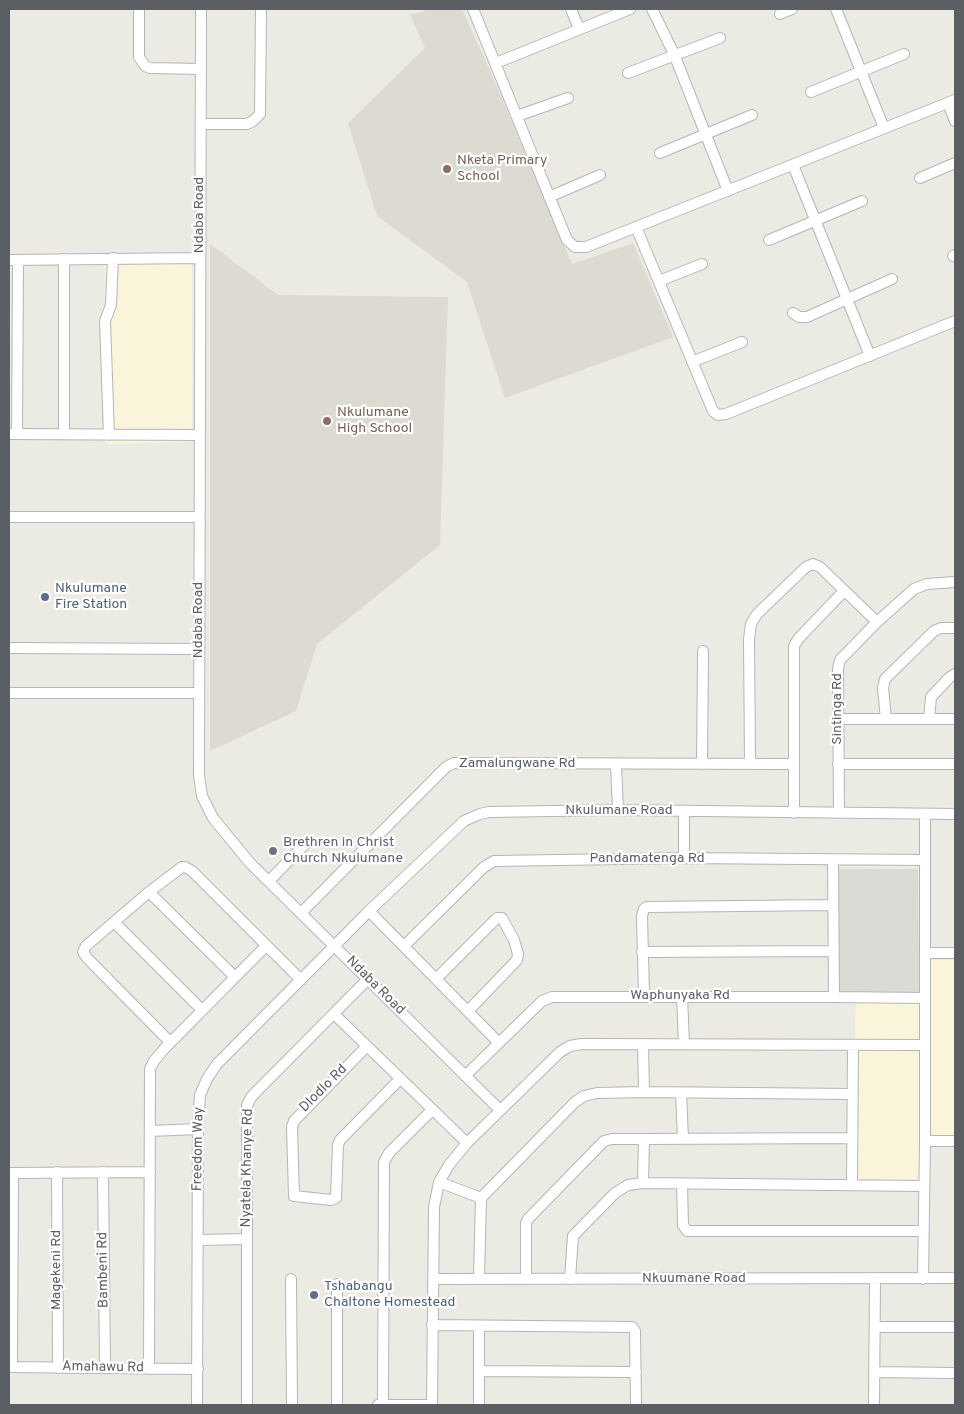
<!DOCTYPE html>
<html>
<head>
<meta charset="utf-8">
<style>
  body { margin:0 }
  #map { position:relative; width:964px; height:1414px; overflow:hidden; background:#ecebe3; font-family:Overpass,sans-serif }
  canvas { display:block }
  .frame { position:absolute; inset:0; border:10px solid #5b5e62; pointer-events:none }
</style>
</head>
<body>
<div id="map">
<canvas width="964" height="1414"></canvas>
<div class="frame"></div>
</div>
<script>
const ctx = document.querySelector('canvas').getContext('2d');
ctx.lineJoin = 'round';
function fill(path, color) { ctx.fillStyle = color; ctx.fill(path, 'evenodd'); }
const shape = rows => new Path2D(rows.map(r => 'M' + r).join(''));
function trace(path, color, width, dash) { ctx.strokeStyle = color; ctx.lineWidth = width; ctx.lineCap = dash ? 'butt' : 'round'; ctx.setLineDash(dash || []); ctx.stroke(path); }
function drawText(font, color, halo, rows, align = 'center') {
  ctx.font = font + ' Overpass,sans-serif'; ctx.lineWidth = 4.5; ctx.setLineDash([]); ctx.textBaseline = 'middle'; ctx.strokeStyle = halo; ctx.fillStyle = color; for (const [text, x, y, turn = 0] of rows) {
    ctx.save(); ctx.translate(x, y); ctx.rotate((+turn || 0) * Math.PI / 180); ctx.textAlign = isNaN(turn) ? turn : align; if (halo) ctx.strokeText(text, 0, 0); ctx.fillText(text, 0, 0); ctx.restore();
  }
}
const commercial = shape([
  [192,254,192,442,105,444,105,257],
  [930,960,955,960,955,1138,921,1138,921,1181,851,1182,856,994]
]);
const industrial = shape([
  [837,869,918,869,919,960,930,960,930,996,838,993]
]);
const education = shape([
  [429,9,462,9,495,82,572,264,633,243,673,337,505,398,467,282,377,216,348,123,425,48,410,15],
  [210,244,278,295,448,297,440,545,317,644,296,711,210,751]
]);
const minor = shape([
  [139,9,139,57,145,66,150,68,201,69],
  [201,9,199,775,202,796,213,818,250,863,500,1110],
  [473,9,567,240,575,247,586,247,955,100],
  [571,9,579,29],
  [652,9,674,54,728,191],
  [836,9,884,128],
  [780,14,792,9],
  [496,63,630,9],
  [628,73,720,38],
  [811,92,904,54],
  [948,103,955,121],
  [517,116,568,98],
  [201,124,247,124,253,121,260,114,261,9],
  [660,153,752,115],
  [793,165,870,356],
  [920,178,955,163],
  [549,197,600,175],
  [636,227,713,411,718,415,726,414,955,321],
  [769,240,862,201],
  [953,256,955,255],
  [9,260,200,258],
  [659,281,702,264],
  [793,313,799,317,807,317,892,279],
  [692,362,742,342],
  [9,434,199,435],
  [17,434,18,260],
  [64,434,64,259],
  [109,435,105,321,111,305,113,258],
  [9,517,199,517],
  [9,648,199,649],
  [9,693,199,693],
  [838,719,955,719],
  [886,719,883,688,885,679,934,631,941,628,955,628],
  [929,719,931,697,950,677,955,674],
  [750,763,749,639,751,624,757,614,806,567,813,564,820,567,877,622],
  [616,764,618,810],
  [702,764,703,651],
  [838,764,955,764],
  [839,812,838,669,840,660,877,622,914,589,927,584,955,582],
  [794,813,794,646,798,639,844,591],
  [684,858,684,812],
  [833,860,834,997],
  [269,881,308,841],
  [149,892,235,977],
  [369,911,499,1043],
  [301,913,446,767,454,763,793,764],
  [114,922,202,1010],
  [404,946,484,867,494,861,684,858,925,860],
  [642,952,833,951],
  [925,953,955,953],
  [436,979,497,918,502,918,514,940,518,954,517,960,468,1011],
  [644,996,642,916,644,909,647,907,832,905],
  [682,996,684,1044],
  [334,1014,467,1143],
  [170,1042,87,958,83,952,86,946,149,892,182,867,185,867,192,871,301,980],
  [643,1044,644,1092],
  [367,1046,294,1121,292,1127,294,1196,331,1200,336,1198,338,1145,340,1140,400,1079],
  [465,1076,542,1001,552,997,834,997,925,998],
  [681,1093,683,1138],
  [150,1131,198,1129],
  [925,1141,955,1141],
  [57,1172,58,1368],
  [103,1172,105,1368],
  [9,1173,150,1172],
  [439,1182,481,1198],
  [643,1183,644,1139],
  [682,1184,683,1225,687,1231,923,1231],
  [852,1184,853,1046],
  [198,1240,247,1239],
  [479,1278,481,1198,575,1102,584,1096,597,1093,644,1092,852,1094],
  [526,1278,526,1223,528,1219,604,1141,612,1139,644,1139,852,1138],
  [291,1279,292,1405],
  [433,1279,955,1278],
  [570,1279,573,1236,615,1193,628,1185,643,1183,924,1186],
  [923,1279,925,1141,925,814],
  [337,1284,337,1405],
  [432,1325,632,1327,635,1331,636,1405],
  [479,1326,479,1405],
  [876,1327,955,1327],
  [9,1367,198,1369],
  [12,1367,13,1173],
  [149,1369,150,1069,154,1061,164,1049,266,946],
  [479,1371,636,1372],
  [874,1372,955,1373],
  [197,1405,198,1129,200,1095,207,1079,217,1064,369,911,464,821,480,814,489,812,618,810,955,814],
  [247,1405,247,1105,252,1096,368,979],
  [378,1405,432,1405],
  [383,1405,384,1162,389,1153,432,1110],
  [432,1405,434,1207,439,1182,449,1165,467,1143,560,1052,570,1046,581,1044,925,1045],
  [874,1405,875,1279]
]);
const markers = [
  [447,169,5,"#8d6e63"],
  [327,421,5,"#8d6e63"],
  [45,597,5,"#5c6f8a"],
  [273,851,5,"#6b7280"],
  [314,1295,5,"#5c6f8a"]
];
const educationNames = [
  ["Nketa Primary",457,161],
  ["School",457,177],
  ["Nkulumane",337,413],
  ["High School",337,429]
];
const streetNames = [
  ["Ndaba Road",200,215,-90],
  ["Ndaba Road",199,620,-90],
  ["Sintinga Rd",838,709,-90],
  ["Zamalungwane Rd",517,764],
  ["Nkulumane Road",619,811],
  ["Pandamatenga Rd",647,859],
  ["Ndaba Road",375,986,45],
  ["Waphunyaka Rd",680,996],
  ["Dlodlo Rd",324,1089,-45],
  ["Freedom Way",199,1149,-89],
  ["Nyatela Khanye Rd",248,1168,-89],
  ["Magekeni Rd",57,1270,-90],
  ["Bambeni Rd",104,1270,-91],
  ["Nkuumane Road",694,1279],
  ["Amahawu Rd",103,1368,1]
];
const serviceNames = [
  ["Nkulumane",55,589],
  ["Fire Station",55,605],
  ["Tshabangu",324,1287],
  ["Chaltone Homestead",324,1303]
];
const worshipNames = [
  ["Brethren in Christ",283,843],
  ["Church Nkulumane",283,859]
];
fill(commercial, '#faf5da');
fill(industrial, '#dbdad5');
fill(education, '#dcdad1');
trace(minor, '#b3b5b9', 12);
trace(minor, '#fff', 10);
for (const [x, y, r, color] of markers) { const dot = new Path2D(); dot.arc(x, y, r, 0, 2 * Math.PI); ctx.fillStyle = color; ctx.fill(dot); trace(dot, '#fff', 2); }
drawText('14px', '#785e54', '#fff', educationNames, 'left');
drawText('14px', '#5b5e62', '#fff', streetNames);
drawText('14px', '#4e5e75', '#fff', serviceNames, 'left');
drawText('14px', '#5b616d', '#fff', worshipNames, 'left');
</script>
</body>
</html>
